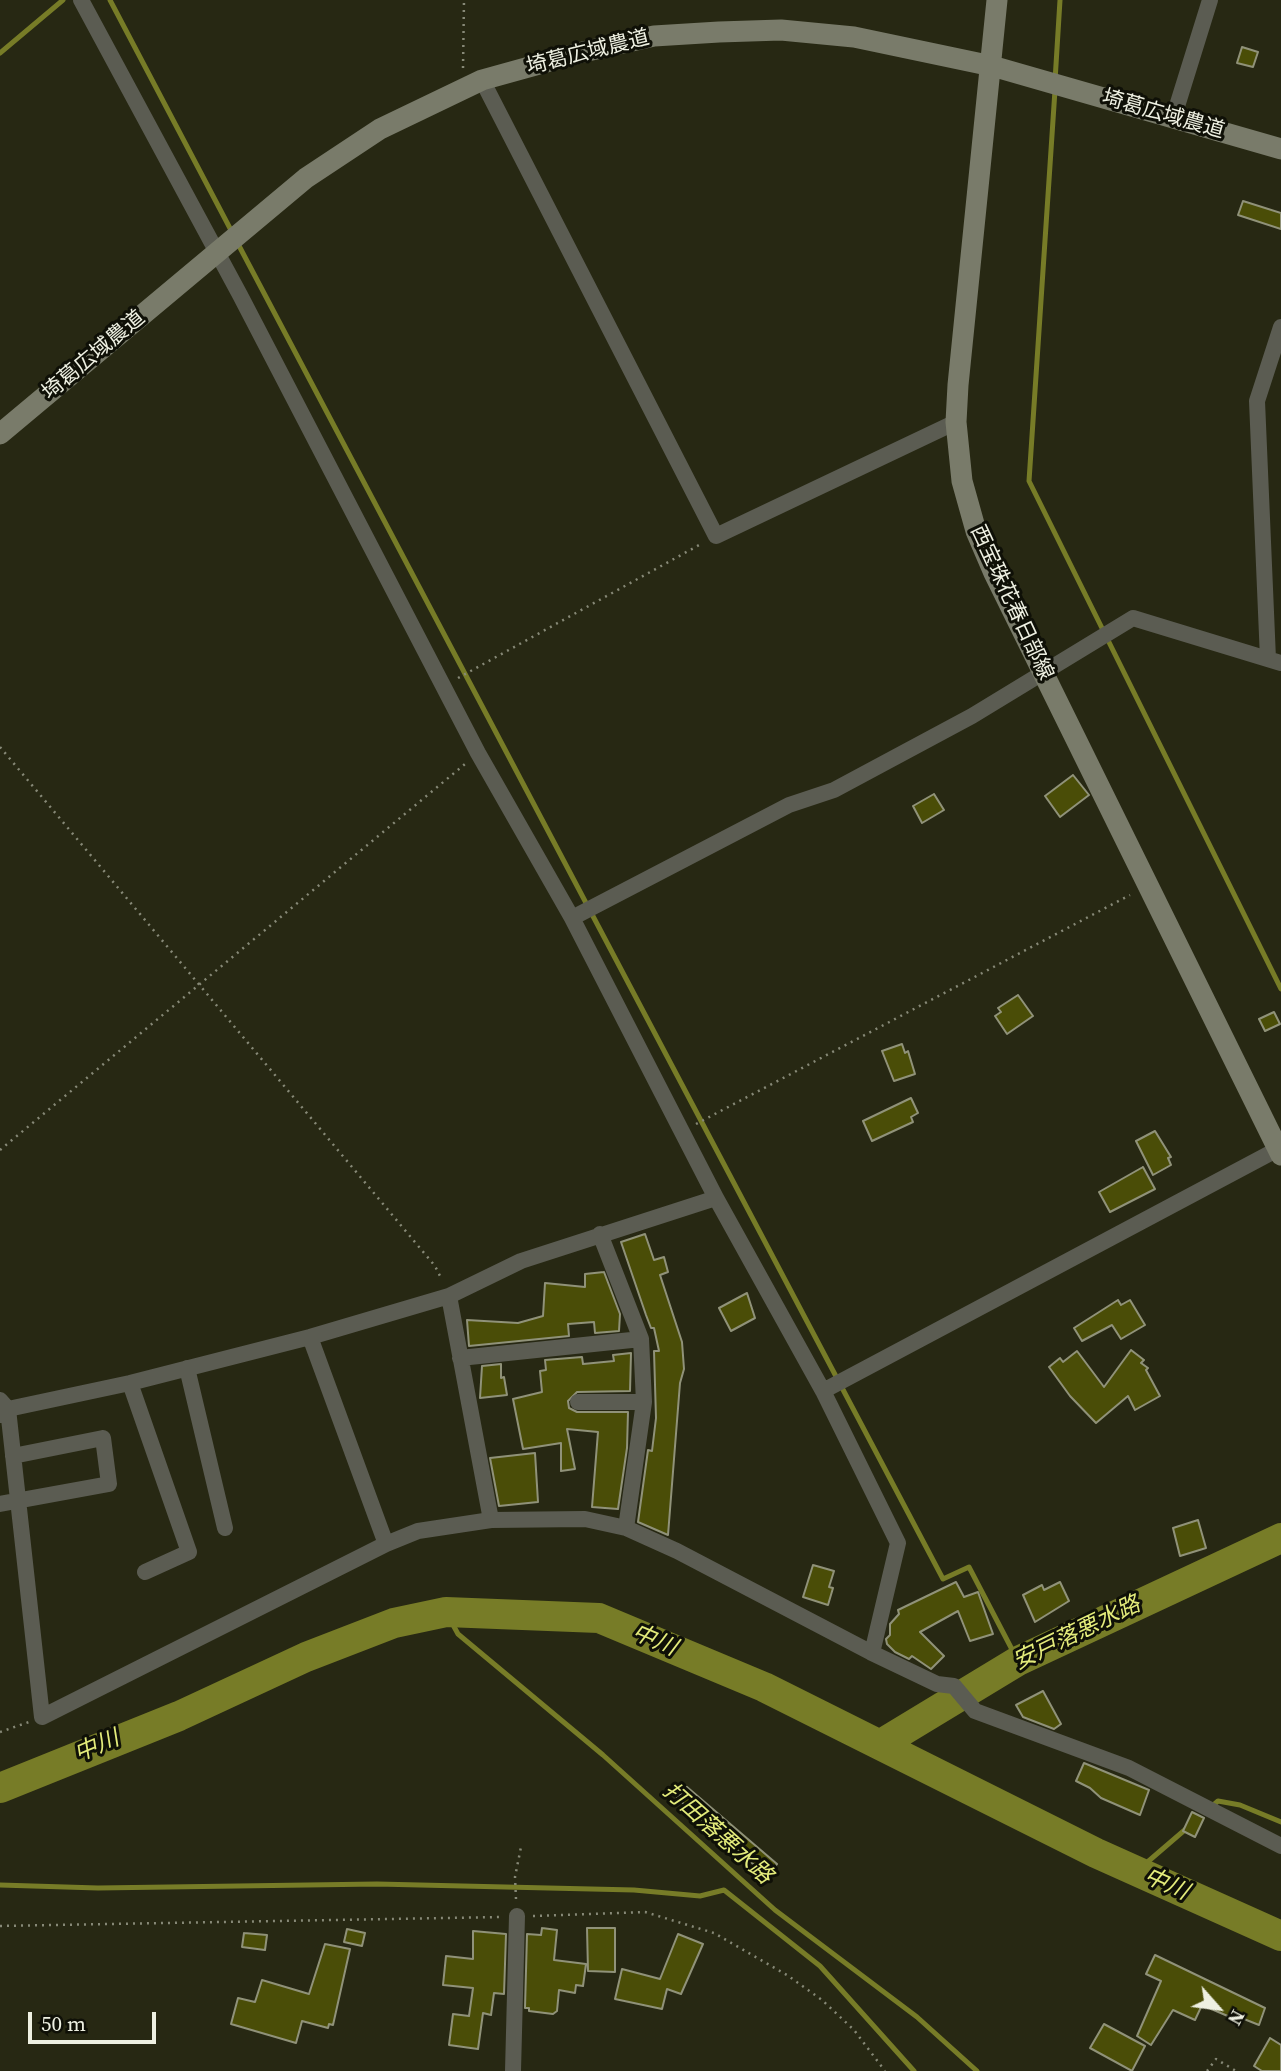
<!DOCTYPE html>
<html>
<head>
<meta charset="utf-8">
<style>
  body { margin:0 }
  #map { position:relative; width:1281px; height:2071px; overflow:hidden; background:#272813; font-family:"Source Serif 4",serif }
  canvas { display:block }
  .north { position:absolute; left:1183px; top:1973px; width:70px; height:70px; -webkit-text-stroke:5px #0f1007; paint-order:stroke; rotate:118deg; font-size:19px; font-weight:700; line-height:28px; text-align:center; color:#eef0e2 }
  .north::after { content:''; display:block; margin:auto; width:24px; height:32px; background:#eef0e2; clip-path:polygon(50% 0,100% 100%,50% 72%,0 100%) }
  .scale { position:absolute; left:28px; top:2012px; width:128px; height:32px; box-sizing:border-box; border:4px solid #eef0e2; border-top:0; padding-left:9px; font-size:21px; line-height:24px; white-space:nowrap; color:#eef0e2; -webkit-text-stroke:5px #0f1007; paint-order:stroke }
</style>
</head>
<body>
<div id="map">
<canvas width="1281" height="2071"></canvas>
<div class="north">N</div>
<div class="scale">50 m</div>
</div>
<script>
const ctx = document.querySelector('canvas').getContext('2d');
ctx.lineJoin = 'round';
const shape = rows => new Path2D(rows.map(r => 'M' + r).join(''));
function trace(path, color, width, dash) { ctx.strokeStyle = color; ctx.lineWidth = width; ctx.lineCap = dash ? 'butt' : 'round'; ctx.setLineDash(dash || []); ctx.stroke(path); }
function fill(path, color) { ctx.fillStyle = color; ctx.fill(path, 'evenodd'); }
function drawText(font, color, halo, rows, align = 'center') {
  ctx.font = font + ' "Source Serif 4","Noto Sans JP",serif'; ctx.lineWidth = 6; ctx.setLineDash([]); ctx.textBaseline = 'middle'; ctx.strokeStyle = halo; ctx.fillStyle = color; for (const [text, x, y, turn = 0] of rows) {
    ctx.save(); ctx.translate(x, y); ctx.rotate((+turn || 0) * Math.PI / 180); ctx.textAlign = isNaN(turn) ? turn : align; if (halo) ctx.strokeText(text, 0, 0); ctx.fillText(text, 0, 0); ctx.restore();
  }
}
const stream = shape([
  [110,0,233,234],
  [0,53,63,0],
  [1055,81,1060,0],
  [1055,90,1029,481,1281,989],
  [237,242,943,1579,969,1567,1018,1661],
  [446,1612,458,1634,603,1755,775,1910,917,2017,977,2071],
  [1210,1808,1218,1801,1240,1805,1281,1822],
  [1137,1871,1187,1828],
  [0,1885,98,1888,377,1884,634,1890,700,1896,724,1890,820,1966,914,2071]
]);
const river = shape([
  [881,1744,1018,1661,1281,1538],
  [0,1788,179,1716,306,1657,394,1623,446,1612,599,1618,764,1687,1096,1853,1281,1936]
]);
const building = shape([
  [1242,47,1258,52,1253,67,1237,63,1242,47],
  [1243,201,1281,213,1281,229,1238,215,1243,201],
  [1073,775,1089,795,1060,817,1045,796,1073,775],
  [934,794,944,810,922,823,913,806,934,794],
  [1018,995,1033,1016,1007,1034,995,1016,1001,1012,998,1008,1018,995],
  [1274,1012,1280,1024,1265,1031,1259,1019,1274,1012],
  [902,1044,905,1053,908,1051,915,1074,894,1081,882,1051,902,1044],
  [911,1098,918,1113,911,1117,913,1122,872,1141,863,1121,911,1098],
  [1155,1131,1171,1157,1168,1158,1171,1165,1153,1175,1136,1141,1155,1131],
  [1143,1167,1155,1189,1110,1212,1099,1192,1143,1167],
  [645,1234,654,1260,664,1257,668,1272,660,1275,682,1342,684,1369,680,1383,668,1535,638,1522,648,1450,652,1451,656,1418,654,1351,659,1351,654,1328,651,1328,646,1315,621,1242,645,1234],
  [604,1272,620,1314,619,1331,595,1333,594,1322,568,1324,569,1336,469,1346,467,1320,518,1323,543,1316,545,1283,585,1287,585,1274,604,1272],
  [747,1293,755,1318,731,1331,719,1308,747,1293],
  [1118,1300,1121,1305,1130,1300,1145,1325,1121,1339,1112,1325,1082,1341,1074,1328,1118,1300],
  [1131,1350,1144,1360,1141,1363,1148,1368,1146,1370,1160,1396,1135,1410,1128,1396,1096,1423,1070,1396,1049,1367,1060,1358,1063,1362,1077,1351,1104,1387,1131,1350],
  [631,1353,630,1391,577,1392,568,1401,569,1408,577,1412,628,1412,627,1448,618,1509,592,1507,598,1432,567,1429,575,1469,561,1471,561,1443,523,1449,513,1399,542,1392,540,1371,546,1370,545,1360,582,1357,583,1364,614,1361,613,1355,631,1353],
  [501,1364,501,1378,504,1377,507,1395,480,1398,482,1366,501,1364],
  [535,1453,538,1502,499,1506,490,1458,535,1453],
  [1198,1520,1206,1548,1180,1556,1173,1528,1198,1520],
  [813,1565,834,1571,829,1587,833,1588,828,1605,803,1597,813,1565],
  [956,1582,964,1597,978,1592,993,1634,970,1641,958,1611,920,1632,944,1656,931,1669,912,1656,909,1659,895,1652,887,1644,886,1639,890,1635,890,1624,899,1614,898,1610,956,1582],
  [1060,1582,1069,1601,1035,1622,1023,1595,1042,1585,1044,1590,1060,1582],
  [1043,1691,1061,1724,1054,1729,1023,1717,1016,1705,1043,1691],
  [1084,1763,1149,1790,1140,1815,1101,1798,1090,1788,1076,1781,1084,1763],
  [687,1787,777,1864,767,1876,677,1798,687,1787],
  [1192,1812,1204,1818,1195,1837,1183,1831,1192,1812],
  [542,1928,557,1930,554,1960,586,1964,583,1986,576,1985,575,1993,559,1990,557,2011,553,2014,529,2011,529,2008,525,2008,527,1934,541,1935,542,1928],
  [587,1928,615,1928,615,1972,588,1971,587,1928],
  [347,1929,365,1933,362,1946,344,1942,347,1929],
  [473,1931,506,1934,504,1994,494,1993,491,2015,483,2013,478,2049,449,2045,453,2014,469,2016,473,1988,443,1985,446,1956,473,1959,473,1931],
  [244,1933,267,1935,265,1950,242,1947,244,1933],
  [678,1934,703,1944,681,1994,667,1989,662,2009,615,1999,622,1969,660,1979,678,1934],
  [325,1944,350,1949,333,2025,329,2024,328,2028,302,2021,296,2043,231,2024,238,1998,255,2002,262,1980,309,1994,325,1944],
  [1155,1955,1265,2008,1259,2025,1239,2017,1237,2020,1202,2005,1195,2020,1173,2010,1151,2045,1137,2036,1161,1981,1146,1974,1155,1955],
  [1104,2024,1145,2046,1132,2071,1090,2048,1104,2024],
  [1270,2038,1281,2045,1281,2071,1262,2071,1254,2066,1270,2038]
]);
const path = shape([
  [463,68,464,0],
  [458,678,701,544],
  [0,747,435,1266,442,1280],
  [696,1124,1130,895],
  [0,1150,465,764],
  [0,1732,29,1722],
  [516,1899,515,1877,521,1847],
  [533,1916,645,1912,714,1933,787,1975,822,2000,854,2030,885,2071],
  [0,1926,502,1917],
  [1207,2071,1216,2059,1236,2071]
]);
const street = shape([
  [81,0,240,295,478,753,572,918,716,1198,823,1391,898,1543,872,1653],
  [482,80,716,536,956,422],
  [1173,119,1210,0],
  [1268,659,1257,401,1281,327],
  [572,918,789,805,834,790,972,716,1133,618,1281,663],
  [600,1234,641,1339,644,1402,626,1528],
  [449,1296,491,1520],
  [310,1337,386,1544],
  [460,1358,641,1339],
  [187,1368,225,1528],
  [130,1383,189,1552,145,1572],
  [823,1391,1278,1149],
  [0,1400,8,1409,42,1717,386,1544,418,1531,491,1520,585,1519,626,1528,677,1551,872,1653,937,1684,954,1686,975,1711,1129,1768,1281,1846],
  [578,1402,644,1402],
  [1,1415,8,1409,130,1383,310,1337,449,1296,521,1261,716,1198],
  [0,1504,109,1484,103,1438,13,1456],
  [513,2071,517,1916]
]);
const secondary = shape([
  [997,0,958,385,956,422,962,481,976,531,994,573,1281,1155],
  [0,434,306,178,380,129,482,80,583,52,654,36,719,32,781,30,854,37,992,66,1281,149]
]);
const streetNames = [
  ["埼葛広域農道",588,53,-14],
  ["埼葛広域農道",1163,115,16],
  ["埼葛広域農道",94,356,-40],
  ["西宝珠花春日部線",1011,603,65]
];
const waterNames = [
  ["安戸落悪水路",1077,1634,-26],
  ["中川",654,1641,23],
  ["中川",97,1747,-23],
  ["打田落悪水路",717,1834,42],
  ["中川",1166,1885,24]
];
trace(stream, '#777c27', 5);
trace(river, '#777c27', 30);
fill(building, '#4a4d07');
trace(building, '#909279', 2);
trace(path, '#878977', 2.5, [2, 5]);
trace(street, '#5b5c52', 16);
trace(secondary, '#797b6a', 21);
drawText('21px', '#eef0e2', '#0f1007', streetNames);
drawText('italic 23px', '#e4ec7b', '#0f1007', waterNames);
</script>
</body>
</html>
